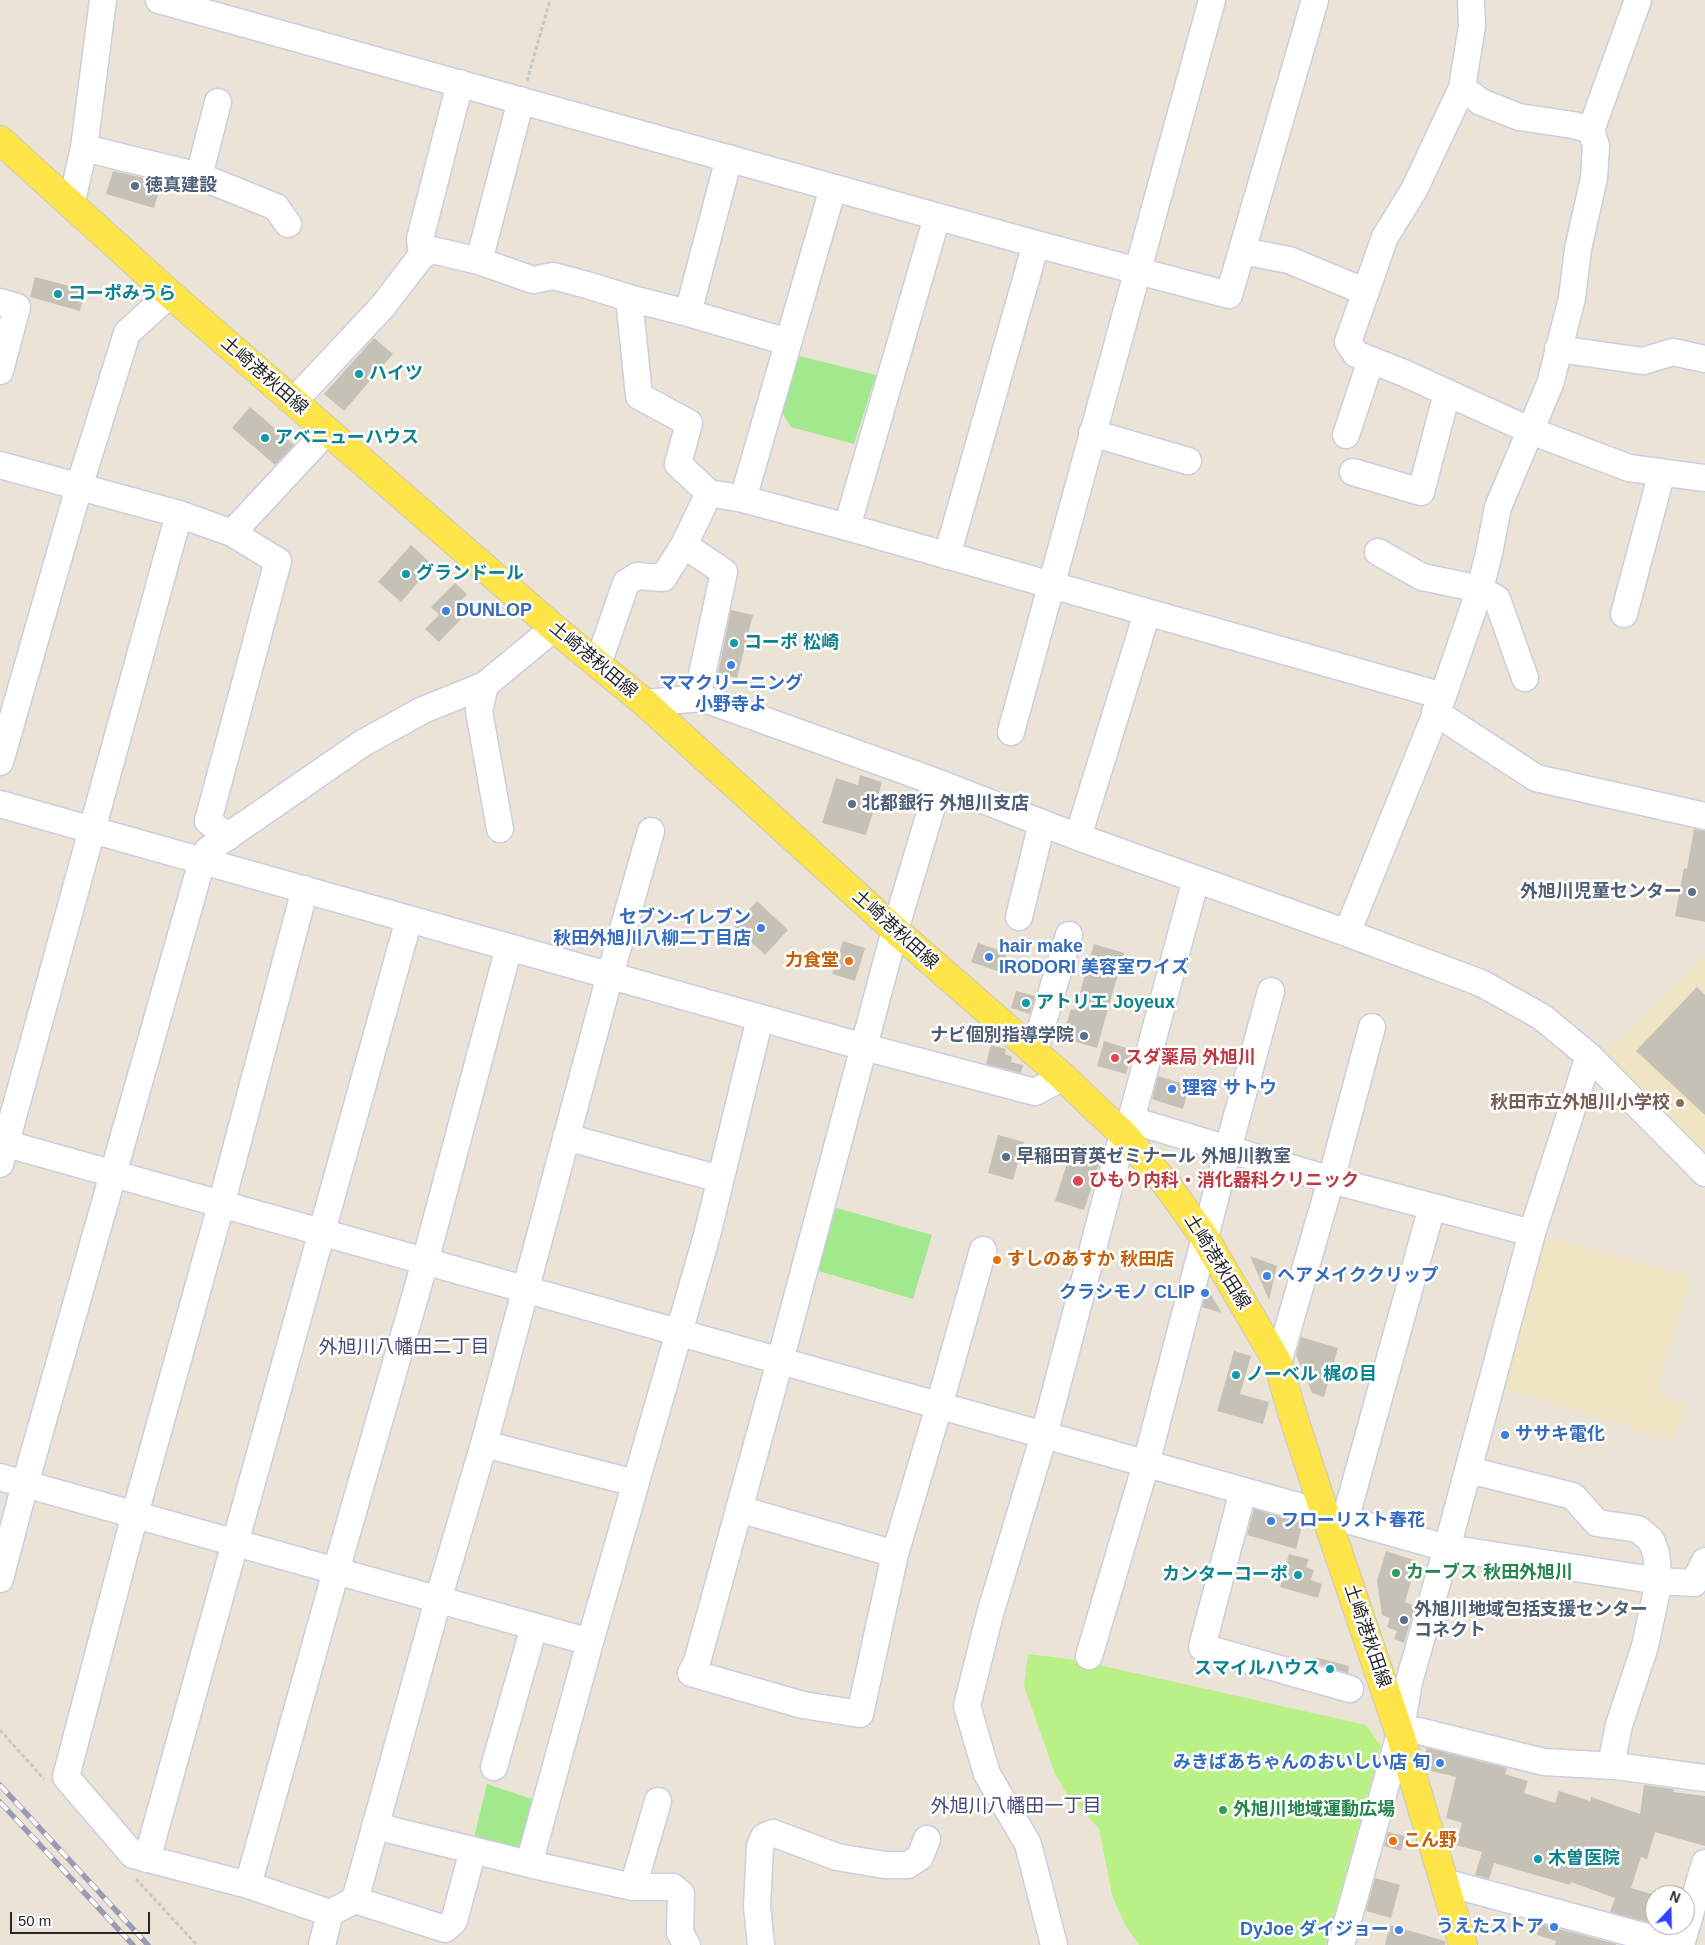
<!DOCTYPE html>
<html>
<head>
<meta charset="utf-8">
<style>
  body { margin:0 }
  #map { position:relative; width:1705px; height:1945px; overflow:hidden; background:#ebe4d6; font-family:Arial,sans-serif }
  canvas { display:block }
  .north { position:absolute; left:1645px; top:1885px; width:50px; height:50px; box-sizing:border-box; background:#fff; border:1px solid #a8a8a8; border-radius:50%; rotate:21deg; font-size:14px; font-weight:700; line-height:20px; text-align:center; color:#262626 }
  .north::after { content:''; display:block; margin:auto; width:18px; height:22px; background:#2f42ff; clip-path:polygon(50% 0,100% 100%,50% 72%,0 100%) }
  .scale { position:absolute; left:10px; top:1912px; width:140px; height:22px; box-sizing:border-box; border:2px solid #262626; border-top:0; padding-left:6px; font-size:15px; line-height:18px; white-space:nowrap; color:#262626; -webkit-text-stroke:4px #fff; paint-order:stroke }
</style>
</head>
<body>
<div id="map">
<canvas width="1705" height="1945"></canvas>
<div class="north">N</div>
<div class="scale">50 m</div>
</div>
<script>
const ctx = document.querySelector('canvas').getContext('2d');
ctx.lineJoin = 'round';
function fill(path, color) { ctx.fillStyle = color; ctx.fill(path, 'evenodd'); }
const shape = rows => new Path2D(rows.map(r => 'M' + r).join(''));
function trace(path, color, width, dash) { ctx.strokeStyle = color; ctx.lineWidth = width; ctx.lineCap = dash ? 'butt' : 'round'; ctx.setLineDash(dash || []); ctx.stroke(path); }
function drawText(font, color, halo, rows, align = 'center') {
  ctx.font = font + ' Arial,"Noto Sans JP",sans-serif'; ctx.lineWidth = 5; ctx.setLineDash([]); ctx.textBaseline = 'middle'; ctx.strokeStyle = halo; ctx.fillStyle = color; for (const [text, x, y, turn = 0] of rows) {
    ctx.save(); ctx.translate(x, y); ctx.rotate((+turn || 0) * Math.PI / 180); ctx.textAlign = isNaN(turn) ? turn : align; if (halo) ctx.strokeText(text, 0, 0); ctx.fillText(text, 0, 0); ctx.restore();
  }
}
const education = shape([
  [1705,957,1705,1152,1604,1054],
  [1542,1236,1691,1277,1656,1393,1686,1405,1673,1440,1502,1388]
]);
const green = shape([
  [795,355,876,375,854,444,791,427,778,406],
  [830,1206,932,1235,913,1299,812,1269],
  [487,1784,538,1801,524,1854,473,1842]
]);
const pitch = shape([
  [1028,1654,1077,1660,1366,1725,1381,1746,1326,1945,1139,1945,1125,1925,1112,1895,1099,1829,1065,1791,1055,1774,1024,1686]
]);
const building = shape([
  [113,171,162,182,154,208,106,194],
  [35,277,85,290,80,311,30,297],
  [374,338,393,354,344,411,324,394],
  [250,407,294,445,275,465,232,428],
  [411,545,433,565,401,602,378,582],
  [455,583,467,594,454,608,463,617,439,642,425,629,439,615,431,607],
  [731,610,753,615,737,678,718,673],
  [860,775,882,782,866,835,822,823,836,778,858,785],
  [1694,829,1705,831,1705,922,1675,916,1684,868,1687,869],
  [757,901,788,930,765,955,734,926],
  [843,941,865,948,855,981,832,974],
  [978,943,1007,953,1000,972,971,962],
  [1094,944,1124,953,1097,1048,1062,1038,1071,1009,1075,1010],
  [1697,987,1705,995,1705,1115,1636,1051],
  [1016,991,1035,996,1030,1014,1011,1008],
  [1104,1041,1133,1050,1126,1074,1097,1066],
  [991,1045,1006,1049,1005,1054,1012,1057,1011,1062,1023,1065,1021,1073,986,1064],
  [1158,1076,1190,1086,1183,1109,1152,1099],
  [998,1135,1024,1142,1013,1180,988,1173],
  [1082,1144,1096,1149,1093,1160,1100,1162,1084,1210,1055,1201,1070,1154,1078,1156],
  [1250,1256,1277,1266,1269,1300],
  [1207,1288,1222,1313,1202,1307],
  [1301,1337,1338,1348,1324,1397,1312,1393,1296,1355],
  [1234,1351,1251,1356,1240,1394,1269,1402,1263,1424,1217,1411],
  [1254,1509,1298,1522,1301,1530,1296,1549,1247,1535],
  [1386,1551,1417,1561,1405,1602,1413,1605,1414,1609,1404,1643,1394,1639,1397,1631,1387,1627,1390,1618,1382,1615,1377,1581],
  [1289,1554,1309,1559,1306,1567,1314,1570,1311,1580,1322,1584,1318,1598,1280,1587],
  [1315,1657,1349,1666,1348,1673,1314,1663],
  [1427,1748,1507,1768,1505,1774,1528,1781,1524,1793,1555,1803,1559,1791,1590,1801,1591,1797,1640,1814,1644,1785,1674,1789,1673,1792,1705,1796,1705,1846,1655,1832,1647,1859,1641,1857,1631,1888,1655,1895,1655,1924,1610,1912,1615,1898,1571,1882,1570,1885,1494,1863,1489,1879,1475,1875,1482,1852,1456,1845,1462,1823,1446,1818,1456,1777,1431,1771,1425,1754],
  [1388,1832,1405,1836,1401,1851,1384,1846],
  [1375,1878,1400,1885,1391,1918,1366,1911],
  [1540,1924,1616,1944,1616,1945,1555,1945,1556,1941,1537,1935],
  [1390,1925,1445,1941,1445,1945,1385,1945]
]);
const path = shape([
  [527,81,550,0],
  [0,1730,44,1779],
  [136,1879,197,1945]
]);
const minor = shape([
  [159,0,1036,244,1229,295,1315,0],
  [1471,0,1472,26,1462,88,1414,190,1385,237,1348,342,1356,354,1404,373,1531,431,1629,468,1705,478],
  [1462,88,1481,102,1519,117,1573,125,1591,130],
  [84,148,199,176,276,207,288,224],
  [199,176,218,102],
  [71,205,84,148,103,0],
  [1242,251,1289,260,1366,292],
  [422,255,420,239,460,83],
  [479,261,521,100],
  [629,298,688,313,729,158],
  [0,302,17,307,0,371],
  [688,313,788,342],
  [1558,349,1643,361,1673,352,1705,359],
  [294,401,383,306,422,255,432,250,479,261,533,280,553,276,587,285,629,298,639,396,689,423,678,464,709,493,743,499,847,527,1443,696],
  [1092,433,1188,461],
  [1346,435,1371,360],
  [0,465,179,514,0,1164],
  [1353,472,1421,492,1447,393],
  [743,499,833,188],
  [179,514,232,533,278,561,208,821,228,837],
  [847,527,937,217],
  [232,533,327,431],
  [684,545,724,572,697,698],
  [1378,552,1422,577,1480,589,1497,599,1525,678],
  [947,556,1036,244],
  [1624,614,1662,472],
  [598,664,626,583,637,576,663,578,684,545,709,493],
  [485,685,479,711,500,829],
  [645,703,702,698,939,783,1078,837,1347,933,1481,983,1542,1017,1589,1056,1705,1173],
  [1435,712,1536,778,1705,816],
  [1011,732,1212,0],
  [0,762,79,487,127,333,170,294],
  [939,783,895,930,780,1361,697,1662,691,1673,803,1705,860,1714,895,1554,939,1406,983,1250],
  [0,804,864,1047,1035,1092,1063,1077],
  [1078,837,1147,613],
  [305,889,221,1205,135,1514,66,1777,133,1855,248,1885,330,1913,355,1900,438,1600,484,1444,610,975,651,831],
  [1019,917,1042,823],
  [1347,933,1443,696,1480,589,1489,553,1498,507,1550,384,1572,298,1578,249,1594,178,1596,146,1591,130,1638,0],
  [1034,1052,1069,935],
  [1131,1120,1331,1180,1532,1233],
  [566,1137,720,1179],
  [0,1142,1447,1548,1659,1581,1694,1583,1705,1561],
  [1278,1363,1331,1180,1372,1027],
  [484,1444,635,1483],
  [1469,1470,1573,1496,1597,1523,1638,1529,1651,1540,1656,1553,1659,1581,1645,1646,1619,1725,1613,1755,1616,1766],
  [0,1477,590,1642],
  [1243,1491,1202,1647,1350,1689],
  [739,1509,895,1554],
  [1345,1520,1432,1207],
  [0,1579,25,1484,202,861,208,850,363,743,423,710,485,685,554,628],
  [1089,1656,1146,1464,1228,1149,1271,991],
  [1400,1734,1419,1731,1544,1762,1616,1766,1705,1778],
  [494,1767,534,1627],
  [375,1826,529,1864,633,1887,658,1801],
  [147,1859,409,919],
  [529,1864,590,1642,707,1235,760,1018],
  [1444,1882,1676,1945],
  [248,1885,336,1571,425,1262,509,947],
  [633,1887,673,1887,681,1894,680,1933,687,1945],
  [355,1900,445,1929,454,1921,473,1850],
  [322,1945,330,1913],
  [761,1945,757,1906,760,1846,764,1837,773,1833,837,1857,884,1865,908,1865,920,1857,927,1839],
  [1054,1945,1028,1844,987,1774,967,1706,990,1614,1044,1435,1123,1134,1131,1120,1196,879],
  [1341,1945,1400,1734,1409,1682,1447,1548,1532,1233,1589,1056],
  [1681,1945,1705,1863]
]);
const major = shape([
  [0,140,170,294,554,628,645,703,895,930,1063,1077,1123,1134,1167,1185,1205,1238,1278,1363,1294,1419,1325,1514,1400,1734,1463,1945]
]);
const rail = shape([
  [0,1785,148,1945],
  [0,1802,133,1945]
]);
const markers = [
  [135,186,5,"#5c6f8a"],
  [58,294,5,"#0f9aa8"],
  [359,374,5,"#0f9aa8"],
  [265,438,5,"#0f9aa8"],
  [406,574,5,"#0f9aa8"],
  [446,611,5,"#3f7fe0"],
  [734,643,5,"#0f9aa8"],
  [731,665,5,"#3f7fe0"],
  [852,804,5,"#5c6f8a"],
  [1692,892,5,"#5c6f8a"],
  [761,928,5,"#3f7fe0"],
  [989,957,5,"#3f7fe0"],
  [849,961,5,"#e8710a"],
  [1026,1003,5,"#0f9aa8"],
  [1084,1036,5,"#5c6f8a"],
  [1115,1058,5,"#e0444e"],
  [1172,1089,5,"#3f7fe0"],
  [1680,1103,5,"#8d6e63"],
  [1006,1157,5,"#5c6f8a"],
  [1078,1181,6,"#e0444e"],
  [997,1260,5,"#e8710a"],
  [1267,1276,5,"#3f7fe0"],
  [1205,1293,5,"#3f7fe0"],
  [1236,1375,5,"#0f9aa8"],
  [1505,1435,5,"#3f7fe0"],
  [1271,1521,5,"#3f7fe0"],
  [1396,1573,5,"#2e9e5b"],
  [1298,1575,5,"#0f9aa8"],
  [1404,1620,5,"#5c6f8a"],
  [1330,1669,5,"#0f9aa8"],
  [1440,1763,5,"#3f7fe0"],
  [1223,1810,5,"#2e9e5b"],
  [1393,1841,5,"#e8710a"],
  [1538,1859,5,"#0f9aa8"],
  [1554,1927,5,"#3f7fe0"],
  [1399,1930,5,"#3f7fe0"]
];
const serviceNames = [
  ["徳真建設",145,186],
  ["北都銀行 外旭川支店",862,804],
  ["外旭川児童センター",1682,892,"right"],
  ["ナビ個別指導学院",1074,1036,"right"],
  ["早稲田育英ゼミナール 外旭川教室",1016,1157],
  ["外旭川地域包括支援センター",1414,1610],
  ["コネクト",1414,1631]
];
const cultureNames = [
  ["コーポみうら",68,294],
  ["ハイツ",369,374],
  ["アベニューハウス",275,438],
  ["グランドール",416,574],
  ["コーポ 松崎",744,643],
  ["アトリエ Joyeux",1036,1003],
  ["ノーベル 梶の目",1246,1375],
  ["カンターコーポ",1288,1575,"right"],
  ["スマイルハウス",1320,1669,"right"],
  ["木曽医院",1548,1859]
];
const streetNames = [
  ["土崎港秋田線",264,376,41],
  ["土崎港秋田線",593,660,40],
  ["土崎港秋田線",895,930,42],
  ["土崎港秋田線",1217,1262,58],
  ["土崎港秋田線",1367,1636,71]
];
const shopNames = [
  ["DUNLOP",456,611],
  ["ママクリーニング",731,684,"center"],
  ["小野寺よ",731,705,"center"],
  ["セブン-イレブン",751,918,"right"],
  ["秋田外旭川八柳二丁目店",751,939,"right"],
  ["hair make",999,947],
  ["IRODORI 美容室ワイズ",999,968],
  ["理容 サトウ",1182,1089],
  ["ヘアメイククリップ",1277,1276],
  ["クラシモノ CLIP",1195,1293,"right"],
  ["ササキ電化",1515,1435],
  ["フローリスト春花",1281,1521],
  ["みきばあちゃんのおいしい店 旬",1430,1763,"right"],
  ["うえたストア",1544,1927,"right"],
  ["DyJoe ダイジョー",1389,1930,"right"]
];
const foodNames = [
  ["力食堂",839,961,"right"],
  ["すしのあすか 秋田店",1007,1260],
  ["こん野",1403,1841]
];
const healthNames = [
  ["スダ薬局 外旭川",1125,1058],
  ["ひもり内科・消化器科クリニック",1089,1181]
];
const educationNames = [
  ["秋田市立外旭川小学校",1670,1103]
];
const leisureNames = [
  ["カーブス 秋田外旭川",1406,1573],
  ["外旭川地域運動広場",1233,1810]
];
const neighbourhoodNames = [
  ["外旭川八幡田二丁目",404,1348],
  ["外旭川八幡田一丁目",1016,1807]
];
fill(education, '#efe5c3');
fill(green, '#a2e88c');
fill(pitch, '#b9f186');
fill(building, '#c6c1b6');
trace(minor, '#cbcde2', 29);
trace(major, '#c7c7c7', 30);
trace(path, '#c7c7c7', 3, [4, 2.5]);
trace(minor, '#fff', 26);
trace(major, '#fde449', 28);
trace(rail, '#999ab3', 5.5);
trace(rail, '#fff', 4, [11]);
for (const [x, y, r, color] of markers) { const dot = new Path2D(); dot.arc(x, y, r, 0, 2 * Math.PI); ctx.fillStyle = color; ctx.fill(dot); trace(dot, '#fff', 2); }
drawText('bold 18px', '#4e5e75', '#fff', serviceNames, 'left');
drawText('bold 18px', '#0d838f', '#fff', cultureNames, 'left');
drawText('18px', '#262626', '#fff', streetNames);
drawText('bold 18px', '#366cbe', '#fff', shopNames, 'left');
drawText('bold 18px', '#c56008', '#fff', foodNames, 'left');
drawText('bold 18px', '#be3a42', '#fff', healthNames, 'left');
drawText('bold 18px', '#785e54', '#fff', educationNames, 'right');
drawText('bold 18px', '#27864d', '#fff', leisureNames, 'left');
drawText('19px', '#44487a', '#fff', neighbourhoodNames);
</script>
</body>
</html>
